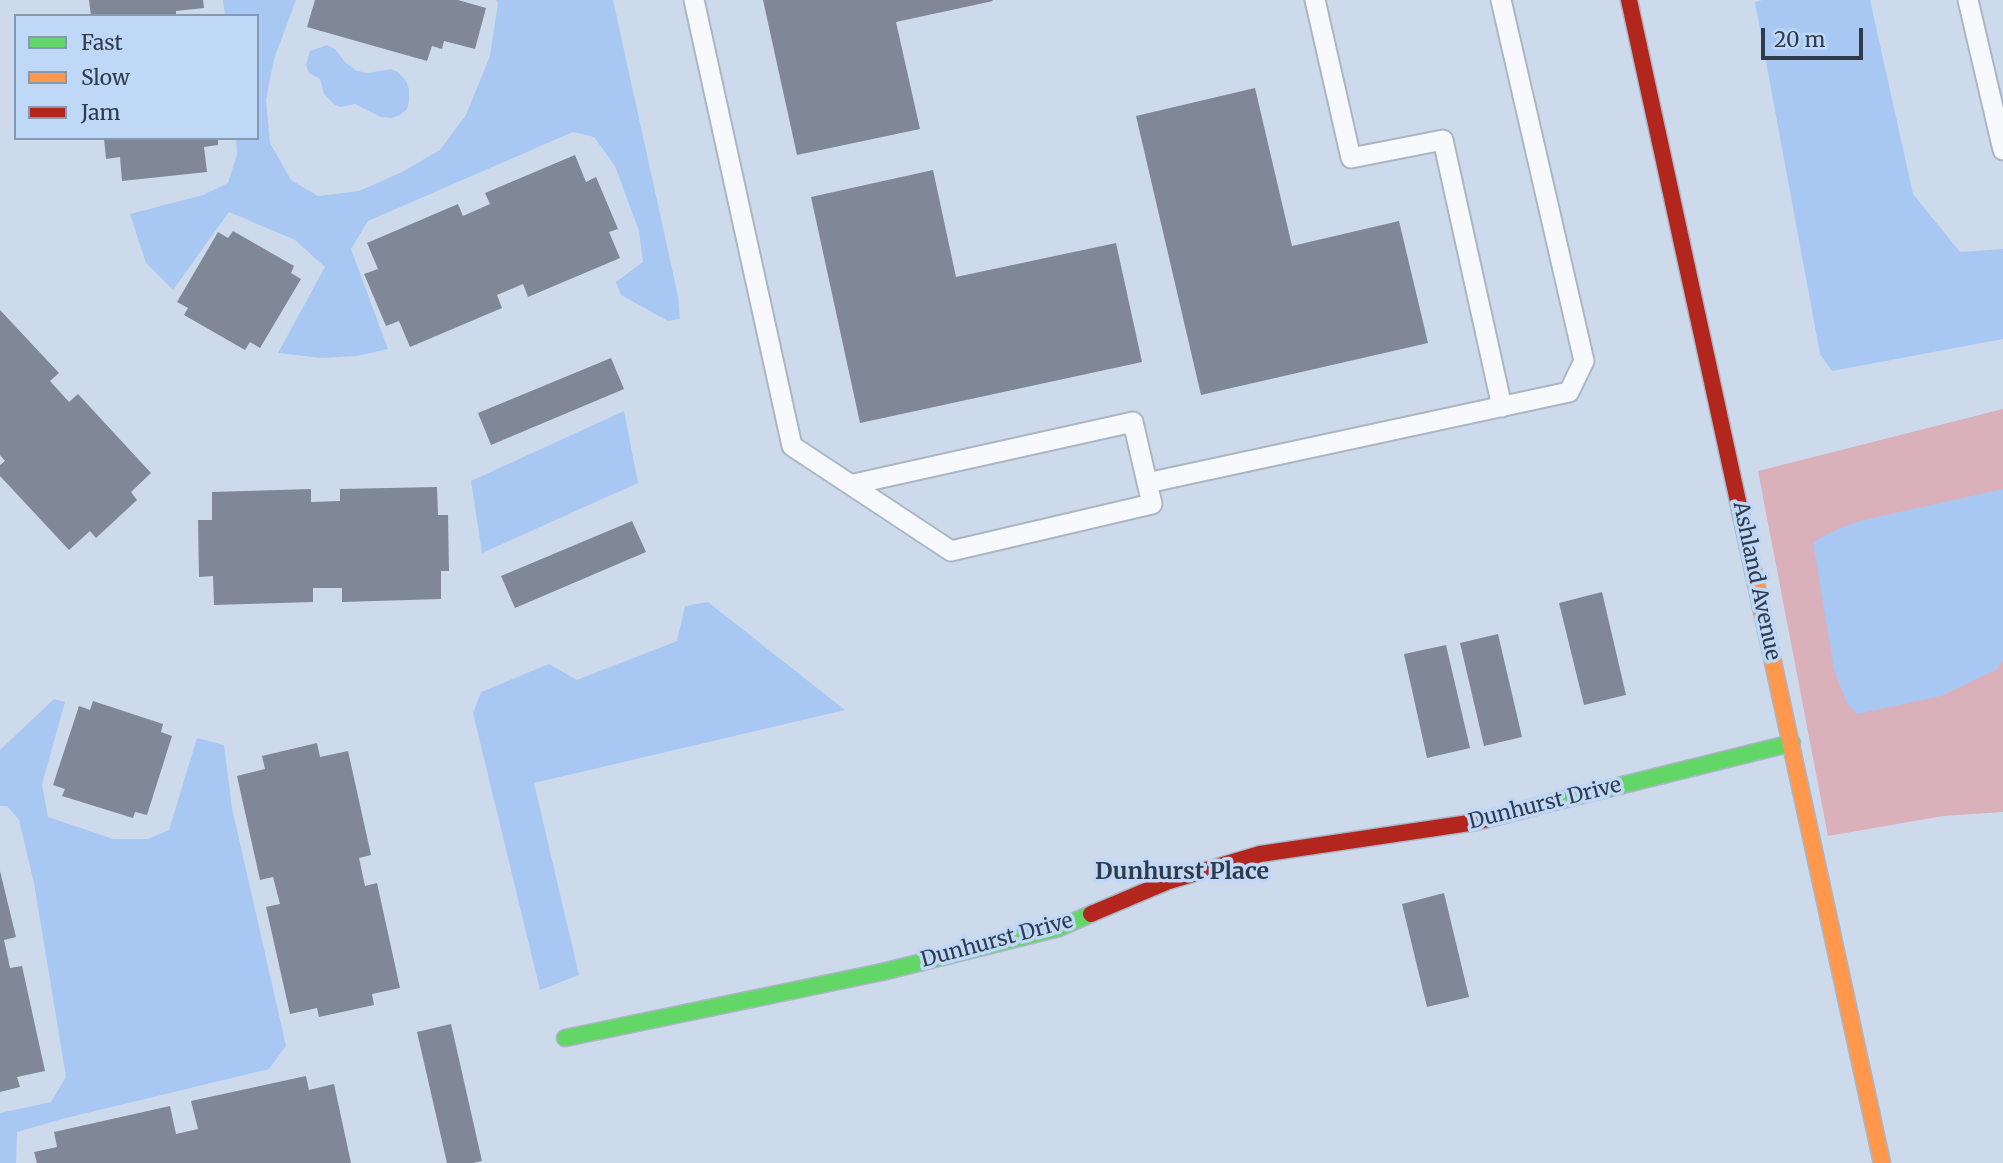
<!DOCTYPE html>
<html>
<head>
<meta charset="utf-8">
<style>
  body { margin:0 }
  #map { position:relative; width:2003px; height:1163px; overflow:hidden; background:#cddaeb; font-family:Merriweather,serif }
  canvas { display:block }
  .legend { position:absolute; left:14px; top:14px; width:245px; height:126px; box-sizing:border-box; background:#c0d8f8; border:2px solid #8699b3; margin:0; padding:9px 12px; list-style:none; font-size:21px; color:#2f3b4b }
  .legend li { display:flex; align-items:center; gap:14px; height:35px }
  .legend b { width:35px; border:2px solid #8699b3 }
  .scale { position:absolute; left:1761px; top:28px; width:102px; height:32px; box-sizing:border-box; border:4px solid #2f3b4b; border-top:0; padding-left:9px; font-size:21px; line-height:24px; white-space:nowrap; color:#2f3b4b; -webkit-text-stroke:5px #c0d8f8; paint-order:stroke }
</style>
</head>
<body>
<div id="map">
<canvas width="2003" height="1163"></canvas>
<ul class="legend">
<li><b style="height:9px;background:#63d668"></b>Fast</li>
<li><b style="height:9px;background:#ff974d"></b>Slow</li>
<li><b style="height:9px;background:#b3261e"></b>Jam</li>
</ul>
<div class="scale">20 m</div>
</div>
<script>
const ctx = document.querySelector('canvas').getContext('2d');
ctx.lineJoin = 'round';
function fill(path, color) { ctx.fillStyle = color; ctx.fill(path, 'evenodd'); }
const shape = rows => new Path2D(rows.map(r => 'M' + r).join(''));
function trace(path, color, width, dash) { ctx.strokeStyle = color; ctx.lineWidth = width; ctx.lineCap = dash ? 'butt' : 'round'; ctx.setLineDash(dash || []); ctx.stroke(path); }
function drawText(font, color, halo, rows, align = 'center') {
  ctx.font = font + ' Merriweather,serif'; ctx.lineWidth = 7; ctx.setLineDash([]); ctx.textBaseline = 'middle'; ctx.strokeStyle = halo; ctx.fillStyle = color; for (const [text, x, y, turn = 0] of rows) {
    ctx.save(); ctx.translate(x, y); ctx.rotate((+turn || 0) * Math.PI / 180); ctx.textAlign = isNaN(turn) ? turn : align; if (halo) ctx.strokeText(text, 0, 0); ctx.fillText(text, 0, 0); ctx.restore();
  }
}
const green = shape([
  [2003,409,2003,812,1943,816,1828,836,1758,471]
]);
const water = shape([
  [223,0,296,0,274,59,266,100,270,143,291,180,318,196,359,191,402,172,440,150,466,115,490,56,498,3,496,0,613,0,678,296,680,319,668,321,621,295,616,282,643,262,639,231,615,166,594,137,573,132,368,221,351,249,388,349,357,356,322,358,278,353,325,267,295,240,229,212,173,290,146,263,130,214,203,195,228,183,237,154,236,138,257,138,257,16,225,16],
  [1762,0,1870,0,1913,194,1960,252,2003,249,2003,339,1832,371,1820,354,1755,2],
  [327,45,335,49,345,62,357,71,368,73,391,69,398,72,406,81,409,89,409,102,407,109,400,115,391,118,381,117,355,104,340,107,334,104,324,94,320,79,309,73,306,65,310,51],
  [624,411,638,483,482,553,471,481],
  [2003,489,2003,660,1997,669,1941,696,1857,714,1847,703,1834,670,1813,542,1838,529,1859,521],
  [708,602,845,710,534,783,579,975,540,990,473,713,481,692,549,664,577,680,677,641,685,606],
  [54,699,65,702,42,784,48,817,113,839,148,839,169,830,197,738,224,745,232,808,286,1046,269,1069,62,1119,17,1132,16,1163,0,1163,0,1113,51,1102,66,1077,34,883,19,820,7,806,0,806,0,750]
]);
const building = shape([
  [89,0,203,0,204,8,176,11,176,16,91,16],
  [315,0,458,0,486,8,475,49,444,41,442,49,432,46,427,61,307,27],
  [763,0,992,0,993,1,896,22,920,129,797,155],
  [1255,88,1292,246,1399,221,1428,343,1201,395,1136,116],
  [104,138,218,138,218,145,204,147,207,172,122,181,120,157,106,159],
  [575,155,586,182,596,177,618,229,609,232,620,258,528,297,523,284,497,295,502,308,410,347,399,321,386,326,364,274,378,269,367,243,458,204,463,216,490,204,485,193],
  [933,170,956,277,1116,243,1142,362,860,423,811,197],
  [233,231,294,266,291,273,301,279,260,348,250,342,245,350,184,315,188,308,177,302,218,232,228,238],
  [0,310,59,373,50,381,69,402,78,394,151,473,131,492,137,500,96,538,90,531,69,550,0,476,0,465,5,461,0,455],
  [611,358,624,389,491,445,478,413],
  [437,487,438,515,448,515,449,571,441,571,441,599,342,602,342,588,313,588,313,602,214,605,213,576,199,577,198,520,212,520,212,492,311,489,311,502,340,501,340,489],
  [632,521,646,552,515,608,501,576],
  [1602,592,1626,695,1584,705,1559,603],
  [1498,634,1522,737,1484,746,1460,643],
  [1446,645,1470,748,1427,758,1404,654],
  [93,701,163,724,161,732,172,736,147,815,135,812,133,818,62,796,65,789,53,785,79,706,90,710],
  [317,743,320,757,348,751,371,855,359,858,365,886,377,883,400,988,372,994,374,1005,319,1017,317,1008,290,1014,266,907,280,904,273,877,260,880,237,776,265,769,262,756],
  [0,871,16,937,4,940,10,968,22,966,45,1071,17,1077,20,1087,0,1092],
  [1444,893,1469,997,1427,1007,1402,904],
  [451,1024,482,1161,473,1163,447,1163,417,1032],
  [306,1076,309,1090,334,1084,351,1163,37,1163,34,1152,57,1147,54,1132,170,1106,176,1134,198,1129,191,1101]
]);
const lane = shape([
  [694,0,792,446,951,551,1152,504,1133,422,854,484],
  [1315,0,1351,158,1443,140,1502,407],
  [1968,0,2003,150],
  [1147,483,1569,392,1584,361,1501,0]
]);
const fast = shape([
  [1554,802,1792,743],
  [565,1038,882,972,1059,928,1091,914]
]);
const slow = shape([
  [1741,515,1882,1163]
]);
const jam = shape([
  [1629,0,1741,515],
  [1091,914,1169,881,1260,854,1476,822,1554,802]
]);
const streetNames = [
  ["Ashland Avenue",1756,581,78],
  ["Dunhurst Drive",1545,804,-14],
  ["Dunhurst Drive",997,941,-15]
];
const neighbourhoodNames = [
  ["Dunhurst Place",1182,872]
];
fill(green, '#dab0bb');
fill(water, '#a8c8f3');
fill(building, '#808796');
trace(lane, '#abb6c5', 23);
trace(fast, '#abb6c5', 19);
trace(slow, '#abb6c5', 19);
trace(jam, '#abb6c5', 19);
trace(lane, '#f8f9fc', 19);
trace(fast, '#63d668', 16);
trace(slow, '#ff974d', 16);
trace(jam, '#b3261e', 16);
drawText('21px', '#2f3b4b', '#c0d8f8', streetNames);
drawText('bold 23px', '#2f3b4b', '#c0d8f8', neighbourhoodNames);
</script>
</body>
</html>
